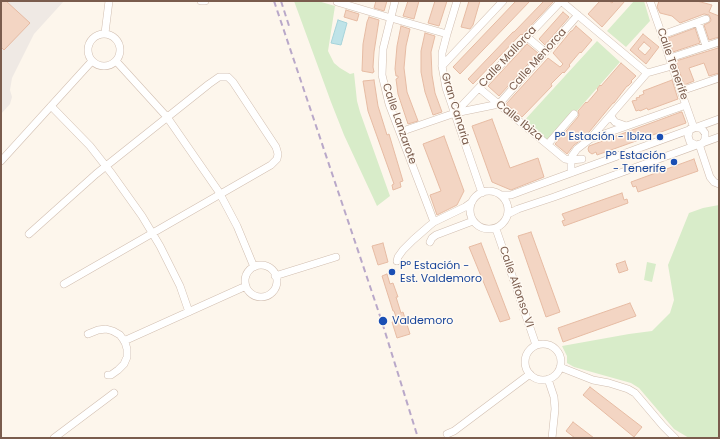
<!DOCTYPE html>
<html>
<head>
<meta charset="utf-8">
<style>
  body { margin:0 }
  #map { position:relative; width:720px; height:439px; overflow:hidden; background:#fdf6ec; font-family:Poppins,sans-serif }
  canvas { display:block }
  .frame { position:absolute; inset:0; border:2px solid #7a5c4d; pointer-events:none }
</style>
</head>
<body>
<div id="map">
<canvas width="720" height="439"></canvas>
<div class="frame"></div>
</div>
<script>
const ctx = document.querySelector('canvas').getContext('2d');
ctx.lineJoin = 'round';
function fill(path, color) { ctx.fillStyle = color; ctx.fill(path, 'evenodd'); }
const shape = rows => new Path2D(rows.map(r => 'M' + r).join(''));
function trace(path, color, width, dash) { ctx.strokeStyle = color; ctx.lineWidth = width; ctx.lineCap = dash ? 'butt' : 'round'; ctx.setLineDash(dash || []); ctx.stroke(path); }
function drawText(font, color, halo, rows, align = 'center') {
  ctx.font = font + ' Poppins,sans-serif'; ctx.lineWidth = 3; ctx.setLineDash([]); ctx.textBaseline = 'middle'; ctx.strokeStyle = halo; ctx.fillStyle = color; for (const [text, x, y, turn = 0] of rows) {
    ctx.save(); ctx.translate(x, y); ctx.rotate((+turn || 0) * Math.PI / 180); ctx.textAlign = isNaN(turn) ? turn : align; if (halo) ctx.strokeText(text, 0, 0); ctx.fillText(text, 0, 0); ctx.restore();
  }
}
const industrial = shape([
  [1,1,64,1,34,34,12,78,10,90,12,97,10,104,1,114]
]);
const green = shape([
  [294,1,318,1,335,6,328,51,334,63,340,68,350,74,354,73,357,101,360,112,390,196,377,206,344,135,331,102],
  [634,1,644,1,650,21,626,47,607,31],
  [597,41,620,62,548,144,522,123],
  [719,205,719,438,689,438,674,429,639,388,631,383,574,367,567,363,567,356,562,346,629,334,652,331,670,313,674,300,668,265,689,213,703,208],
  [647,262,656,264,652,282,644,280]
]);
const water = shape([
  [338,20,347,23,341,45,331,43,338,20]
]);
const building = shape([
  [1,1,6,1,30,23,4,50,1,47,1,1],
  [376,1,387,1,384,11,374,8,376,1],
  [408,1,419,1,414,19,403,16,408,1],
  [435,1,447,1,439,26,428,23,435,1],
  [469,1,480,1,473,25,470,29,461,27,469,1],
  [516,1,530,1,460,74,453,67,516,1],
  [544,1,554,1,522,35,521,34,473,84,468,79,513,32,514,32,544,1],
  [600,1,609,1,612,3,614,1,625,1,602,27,588,14,600,1],
  [659,1,697,1,712,5,709,12,719,16,719,37,709,40,704,25,710,22,711,20,710,17,709,15,704,14,680,23,672,16,660,13,657,7,659,1],
  [346,10,359,14,357,21,344,17,346,10],
  [563,12,569,17,545,45,539,39,563,12],
  [369,17,379,20,374,52,373,67,374,72,373,72,373,73,362,71,363,44,367,22,369,17],
  [401,26,410,29,406,46,404,68,407,92,418,121,408,124,398,94,396,79,398,78,398,76,396,76,395,69,397,46,401,26],
  [576,26,592,40,581,53,580,52,569,65,570,66,564,73,563,72,551,84,552,86,522,117,506,104,548,58,560,67,563,64,553,53,571,31,572,31,576,26],
  [695,28,700,43,673,52,668,38,695,28],
  [425,33,435,36,431,52,432,75,435,93,442,112,433,115,425,92,421,72,421,51,425,33],
  [643,34,659,47,646,64,630,50,643,34],
  [644,42,651,48,645,55,638,49,644,42],
  [527,44,538,53,499,96,488,86,527,44],
  [718,48,719,51,719,73,709,76,704,63,689,68,694,81,684,85,676,61,718,48],
  [621,63,636,76,631,81,632,82,628,86,627,86,614,103,613,103,585,137,574,145,567,154,555,144,578,117,579,115,578,111,586,102,587,103,598,90,597,89,600,85,601,86,621,63],
  [374,80,378,106,387,135,389,134,403,181,400,182,401,187,393,190,392,185,394,184,368,111,363,81,374,80],
  [672,80,678,99,648,110,647,108,640,111,639,110,636,111,632,101,637,100,636,98,640,97,639,96,644,94,643,91,672,80],
  [681,112,682,112,686,123,597,155,596,152,592,154,589,152,588,149,589,146,681,112],
  [492,119,510,168,538,158,544,177,511,190,492,182,472,126,492,119],
  [444,136,464,191,457,205,437,215,430,195,441,191,423,144,444,136],
  [694,159,698,171,638,192,636,186,633,187,631,182,694,159],
  [622,193,624,200,627,199,628,203,564,226,562,221,565,220,562,214,622,193],
  [531,232,560,312,546,317,518,236,531,232],
  [383,243,388,262,378,265,372,246,383,243],
  [481,243,510,319,500,322,469,247,481,243],
  [625,261,628,270,619,273,616,264,625,261],
  [387,274,390,284,393,283,398,297,396,297,401,313,403,312,410,334,397,338,392,322,397,320,394,311,393,311,382,276,387,274],
  [630,303,636,316,563,342,558,328,630,303],
  [590,387,642,427,634,437,583,395,590,387],
  [573,422,594,438,575,438,566,431,573,422]
]);
const street = shape([
  [201,1,205,1],
  [337,1,337,2,391,18,447,34],
  [395,1,383,49,382,75,389,104,434,222],
  [457,1,447,34,442,53,442,66,446,88,482,193],
  [561,1,647,73],
  [650,1,662,35,672,66,694,128],
  [698,22,706,19],
  [105,33,109,1],
  '88 50a16 16 0 1 1 32 0a16 16 0 1 1-32 0Z',
  [662,35,698,22,706,46],
  [527,37,545,52],
  [670,58,719,42],
  [116,61,167,117,219,192,237,226,254,267],
  [442,66,503,1],
  [479,88,565,159,571,160,582,159],
  [681,91,719,78],
  [51,106,90,146,112,174,142,216,160,246,180,286,189,312],
  [455,113,561,1],
  [611,115,612,118,615,122,626,126],
  [698,127,702,129,705,133,705,139,703,143],
  [690,129,688,136,690,142,696,145],
  [400,132,455,113,499,104,578,15],
  [590,139,686,105],
  [548,144,574,114],
  [699,144,710,177,714,182,719,184],
  [1,161,92,61],
  [571,173,571,160,572,156,577,149,590,139,647,73,672,66],
  '470 210a19 19 0 1 1 38 0a19 19 0 1 1-38 0Z',
  [501,195,511,195,527,189,719,119],
  [508,214,518,209,554,197,719,137],
  [496,229,536,345],
  [29,234,96,174,209,84,219,77,228,77,233,82,276,147,278,154,277,159,271,165,64,284],
  [430,242,432,238,436,235,473,221],
  [397,261,398,257,403,250,413,240,429,226,434,222,465,207,472,202],
  '245 281a16 16 0 1 1 32 0a16 16 0 1 1-32 0Z',
  [275,276,336,257],
  [88,334,98,330,106,329,113,331,120,335,125,342,127,349,127,357,124,364,118,370,111,375,108,375],
  [124,341,246,286],
  '525 362a18 18 0 1 1 36 0a18 18 0 1 1-36 0Z',
  [560,367,593,380,609,383,628,389,635,393,663,426,675,438],
  [548,379,554,397,555,409,552,438],
  [447,434,454,431,530,374],
  [54,438,114,393]
]);
const rail = shape([
  [274,1,381,319,418,438],
  [281,1,290,29]
]);
const markers = [
  [660,137,4,"#1a4fb4"],
  [674,162,4,"#1a4fb4"],
  [392,272,4,"#1a4fb4"],
  [383,321,5,"#1a4fb4"]
];
const streetNames = [
  ["Calle Mallorca",508,57,-47],
  ["Calle Menorca",538,60,-48],
  ["Calle Tenerife",672,64,71],
  ["Gran Canaria",455,109,73],
  ["Calle Ibiza",519,121,39],
  ["Calle Lanzarote",399,124,71],
  ["Calle Alfonso VI",516,287,71]
];
const transitNames = [
  ["Pº Estación - Ibiza",652,137],
  ["Pº Estación",666,156],
  ["- Tenerife",666,169],
  ["Pº Estación -",400,266,"left"],
  ["Est. Valdemoro",400,279,"left"],
  ["Valdemoro",392,321,"left"]
];
fill(industrial, '#efe9e4');
fill(green, '#d8ecc9');
fill(water, '#bfe3e8');
trace(water, '#a5d3da', 1);
fill(building, '#f3d5c3');
trace(building, '#e6bba3', 1);
trace(street, '#d1beb0', 8);
trace(street, '#fff', 7);
trace(rail, '#b9a8c9', 2, [6, 4]);
for (const [x, y, r, color] of markers) { const dot = new Path2D(); dot.arc(x, y, r, 0, 2 * Math.PI); ctx.fillStyle = color; ctx.fill(dot); trace(dot, '#fffaf3', 1.5); }
drawText('11px', '#7a5c4d', '#fffaf3', streetNames);
drawText('11px', '#164399', '#fffaf3', transitNames, 'right');
</script>
</body>
</html>
